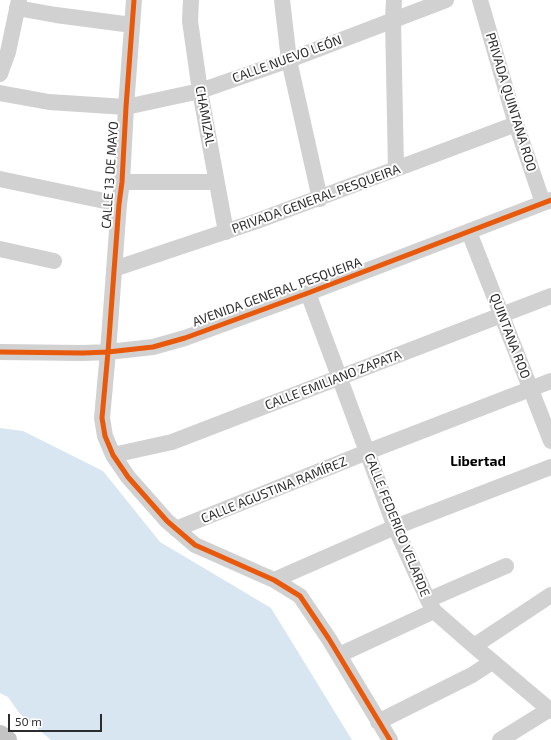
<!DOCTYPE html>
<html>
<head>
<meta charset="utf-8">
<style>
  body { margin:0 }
  #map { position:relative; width:551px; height:740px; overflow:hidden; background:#fff; font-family:"Exo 2",sans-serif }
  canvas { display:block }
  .scale { position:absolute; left:8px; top:714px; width:94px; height:18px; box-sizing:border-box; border:2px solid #2c2c2c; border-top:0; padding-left:5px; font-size:12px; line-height:14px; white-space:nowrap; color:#2c2c2c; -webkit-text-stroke:3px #fff; paint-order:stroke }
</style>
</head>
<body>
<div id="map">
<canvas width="551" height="740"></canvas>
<div class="scale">50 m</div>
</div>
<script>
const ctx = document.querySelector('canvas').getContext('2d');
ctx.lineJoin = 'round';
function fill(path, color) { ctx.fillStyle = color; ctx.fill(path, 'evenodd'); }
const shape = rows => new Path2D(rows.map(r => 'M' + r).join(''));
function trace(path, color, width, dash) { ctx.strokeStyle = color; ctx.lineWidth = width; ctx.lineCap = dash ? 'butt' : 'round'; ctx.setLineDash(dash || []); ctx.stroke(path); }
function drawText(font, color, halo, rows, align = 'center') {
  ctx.font = font + ' "Exo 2",sans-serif'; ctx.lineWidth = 4; ctx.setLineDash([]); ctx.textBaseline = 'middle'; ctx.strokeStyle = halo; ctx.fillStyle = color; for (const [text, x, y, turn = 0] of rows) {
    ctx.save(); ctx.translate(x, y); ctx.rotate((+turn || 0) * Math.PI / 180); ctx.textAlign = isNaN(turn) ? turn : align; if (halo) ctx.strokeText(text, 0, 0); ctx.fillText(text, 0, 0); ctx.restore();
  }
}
const water = shape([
  [0,428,23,431,103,471,160,542,271,608,352,740,51,740,20,714,8,697,0,693]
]);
const minor = shape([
  [134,0,126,107,122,182,119,204,108,352,102,418,105,436,113,455,128,477,167,521,195,545,274,580,300,596,329,639,390,740],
  [191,0,190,21,200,91,226,232],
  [282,0,289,60,320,199],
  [394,0,393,19,396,169],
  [480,0,516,124,543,203],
  [17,8,56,15,132,25],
  [0,74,8,52,19,0],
  [0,93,49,102,126,107,200,91,289,60,446,0],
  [0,179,119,204],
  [122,182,216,182],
  [469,232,551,441],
  [0,249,54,261],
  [114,269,257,221,516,124],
  [308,293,395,527,428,600,434,611,474,646,551,711],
  [0,352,83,353,108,352,153,347,185,338,308,293,551,200],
  [113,455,172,442,551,296],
  [176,529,367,452,551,381],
  [274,580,395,527,551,467],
  [428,600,506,566],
  [474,646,551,595],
  [339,655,434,611],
  [378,722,472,675,492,662],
  [500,740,550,709]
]);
const major = shape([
  [0,735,7,740]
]);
const cycleway = shape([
  [134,0,126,107,122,182,119,204,108,352,102,418,105,436,113,455,128,477,167,521,195,545,274,580,300,596,329,639,390,740],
  [0,352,83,353,108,352,153,347,185,338,308,293,551,200]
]);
const streetNames = [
  ["CALLE NUEVO LEÓN",287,59,-20],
  ["PRIVADA QUINTANA ROO",511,102,73],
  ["CHAMIZAL",205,116,80],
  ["CALLE 13 DE MAYO",110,175,-86],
  ["PRIVADA GENERAL PESQUEIRA",316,199,-20],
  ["AVENIDA GENERAL PESQUEIRA",277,292,-20],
  ["QUINTANA ROO",510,336,69],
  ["CALLE EMILIANO ZAPATA",333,380,-21],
  ["CALLE AGUSTINA RAMÍREZ",274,490,-22],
  ["CALLE FEDERICO VELARDE",397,525,68]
];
const neighbourhoodNames = [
  ["Libertad",478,461]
];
fill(water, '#d7e6f0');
trace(minor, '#d1d1d1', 16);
trace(major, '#c4c4c4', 20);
trace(cycleway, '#e8590c', 5);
drawText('13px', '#2c2c2c', '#fff', streetNames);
drawText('bold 14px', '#000', '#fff', neighbourhoodNames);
</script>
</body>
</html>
